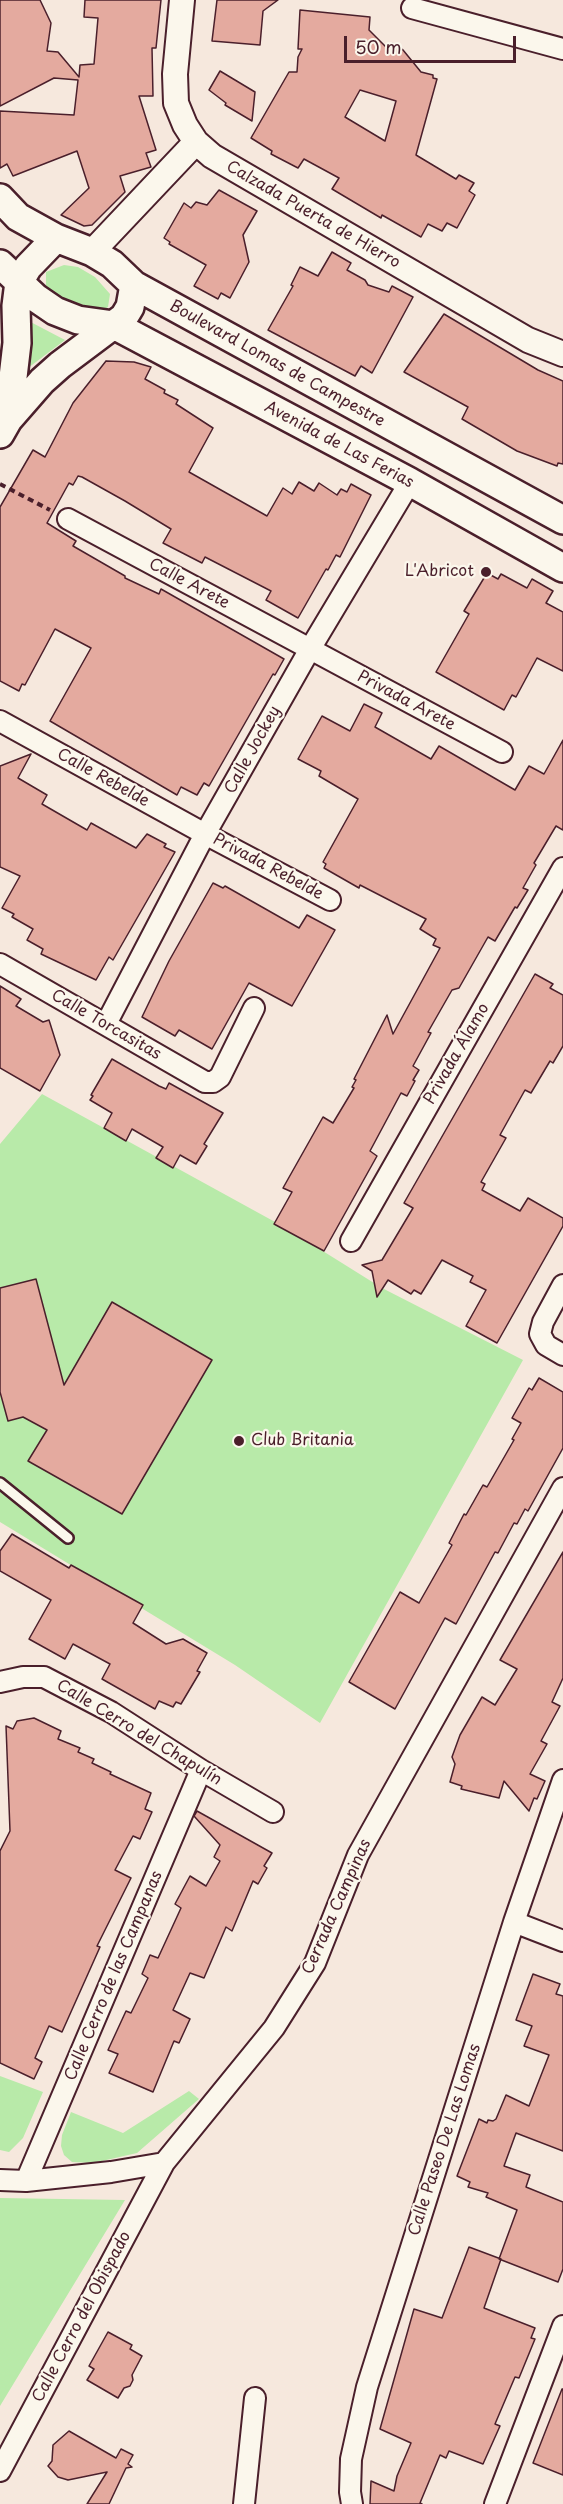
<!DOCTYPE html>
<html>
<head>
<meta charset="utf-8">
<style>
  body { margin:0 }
  #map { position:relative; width:563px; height:2504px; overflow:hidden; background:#f6e8dd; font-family:"Playpen Sans",sans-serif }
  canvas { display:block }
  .scale { position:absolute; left:344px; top:36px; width:172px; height:27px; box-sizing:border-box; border:3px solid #4a1f2b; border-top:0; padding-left:8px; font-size:18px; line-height:21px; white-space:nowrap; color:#4a1f2b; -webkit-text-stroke:4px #fbf7ec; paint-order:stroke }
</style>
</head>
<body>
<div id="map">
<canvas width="563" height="2504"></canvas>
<div class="scale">50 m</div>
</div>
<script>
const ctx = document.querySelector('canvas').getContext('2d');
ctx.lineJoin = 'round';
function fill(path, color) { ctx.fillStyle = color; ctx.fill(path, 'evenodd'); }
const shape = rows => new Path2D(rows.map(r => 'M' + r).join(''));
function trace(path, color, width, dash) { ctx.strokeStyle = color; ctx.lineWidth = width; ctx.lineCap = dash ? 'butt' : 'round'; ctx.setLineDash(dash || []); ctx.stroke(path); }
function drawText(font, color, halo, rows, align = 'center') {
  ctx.font = font + ' "Playpen Sans",sans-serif'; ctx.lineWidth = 4.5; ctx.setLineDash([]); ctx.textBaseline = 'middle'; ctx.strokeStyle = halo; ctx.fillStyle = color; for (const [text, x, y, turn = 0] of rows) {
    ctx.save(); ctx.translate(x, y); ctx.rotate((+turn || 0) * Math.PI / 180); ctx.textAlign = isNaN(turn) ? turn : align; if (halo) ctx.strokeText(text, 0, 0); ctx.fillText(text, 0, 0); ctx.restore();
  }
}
const green = shape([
  [64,265,78,267,95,277,110,294,108,307,101,311,81,314,54,300,46,288,46,272],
  [23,318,65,340,28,368],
  [42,1094,286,1228,382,1288,523,1360,320,1723,235,1665,0,1522,0,1144],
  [0,2076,43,2092,23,2138,9,2152,0,2150],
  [189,2091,199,2099,137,2153,93,2163,72,2162,64,2155,61,2146,62,2135,71,2112,123,2133],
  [0,2198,125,2200,0,2406]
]);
const building = shape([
  [0,0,40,0,51,23,47,51,58,52,79,77,80,65,94,64,98,18,84,17,85,0,161,0,156,48,152,48,153,96,139,96,156,150,146,153,151,167,120,176,125,192,92,225,84,226,61,215,89,188,77,151,13,176,7,164,0,168,0,111,74,115,78,80,54,78,0,106,0,0],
  [217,0,278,0,263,11,260,45,212,41,217,0],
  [300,10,370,17,369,30,386,47,392,43,403,50,421,72,433,75,433,78,437,79,416,155,456,179,459,175,474,183,469,191,475,195,457,228,447,223,442,231,428,224,421,237,382,215,381,218,332,189,339,178,304,159,298,168,271,154,272,151,251,138,289,72,297,72,298,57,302,49,298,49,300,10],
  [360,90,396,101,385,141,345,117,360,90],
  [220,71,255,92,252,121,225,105,226,103,209,90,220,71],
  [219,190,257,211,243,235,249,262,230,298,221,293,218,299,194,286,206,265,169,244,170,242,164,238,184,203,191,208,196,202,207,205,219,190],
  [332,252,351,263,347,270,365,280,368,285,389,292,392,286,413,297,372,373,361,366,355,376,268,330,293,286,291,285,300,267,318,276,332,252],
  [444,314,538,370,563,381,563,464,558,463,557,466,517,451,462,419,468,407,404,372,444,314],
  [106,361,134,362,151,367,145,379,165,390,164,393,178,400,176,404,213,428,189,472,267,516,283,488,292,494,299,482,314,491,319,483,337,495,341,489,347,492,351,484,371,495,340,557,336,555,328,570,326,569,298,618,266,600,271,591,205,557,202,563,163,543,171,529,125,501,82,477,78,476,73,485,69,483,47,523,76,541,73,546,125,576,125,578,159,594,161,589,284,659,275,675,273,674,209,786,204,783,197,795,181,787,177,795,50,721,91,648,55,629,25,685,22,684,19,691,0,681,0,507,33,450,45,457,73,403,106,361],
  [487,573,498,579,501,574,527,588,532,579,553,591,546,603,563,612,563,671,537,658,516,697,512,695,504,710,436,672,469,614,464,611,487,573],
  [364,704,382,713,375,727,431,759,439,746,515,790,529,766,544,774,563,740,563,830,556,826,534,863,536,865,523,888,528,890,517,908,515,907,495,941,488,937,459,988,452,990,428,1032,431,1033,413,1066,419,1070,413,1080,415,1081,407,1096,401,1093,370,1151,377,1156,324,1251,274,1224,292,1192,283,1188,323,1117,333,1123,354,1088,352,1087,356,1080,354,1079,387,1015,393,1034,440,948,433,945,436,939,420,929,426,919,360,885,359,888,324,868,326,864,323,862,358,799,319,776,321,771,298,759,322,716,350,731,364,704],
  [31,754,18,778,47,795,42,804,87,830,91,823,136,848,147,834,166,844,164,847,175,852,113,960,109,957,96,980,41,954,43,949,27,940,33,929,12,917,14,914,2,908,20,876,0,867,0,766,31,754],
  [213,883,223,888,225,886,299,928,307,915,335,930,292,1006,249,983,212,1049,179,1030,175,1036,142,1017,169,961,213,883],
  [535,974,553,984,550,988,563,995,563,1046,553,1063,550,1061,531,1093,525,1090,500,1135,506,1138,481,1182,485,1184,482,1190,520,1211,528,1198,563,1218,563,1226,497,1343,466,1326,486,1290,470,1282,473,1276,442,1260,421,1294,414,1290,411,1294,388,1280,377,1297,372,1271,362,1265,382,1260,413,1208,404,1203,535,974],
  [0,986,21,999,16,1006,43,1022,49,1020,60,1055,40,1091,0,1068,0,986],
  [112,1059,159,1086,166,1089,169,1083,223,1113,204,1144,207,1146,196,1164,180,1155,173,1168,156,1158,163,1147,132,1129,126,1141,104,1128,112,1113,90,1100,93,1096,91,1095,112,1059],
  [36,1279,64,1385,112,1302,212,1360,122,1514,28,1461,47,1430,23,1417,8,1421,0,1392,0,1288,36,1279],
  [539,1378,563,1392,563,1448,528,1511,525,1509,517,1524,514,1523,498,1553,495,1552,456,1624,445,1618,395,1709,349,1682,400,1592,419,1603,452,1545,449,1543,464,1514,466,1515,483,1485,487,1487,514,1440,512,1439,521,1423,512,1418,529,1388,532,1390,539,1378],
  [12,1534,69,1568,71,1565,143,1605,133,1623,166,1644,183,1639,207,1653,197,1671,200,1672,181,1704,176,1702,173,1707,159,1701,155,1709,102,1679,110,1664,73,1644,65,1659,29,1639,51,1600,0,1571,0,1551,12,1534],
  [563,1552,563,1678,552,1702,560,1706,541,1741,547,1744,530,1774,545,1781,537,1799,534,1798,529,1811,504,1781,499,1798,461,1789,462,1786,450,1782,455,1764,452,1757,460,1735,482,1697,495,1705,517,1669,500,1660,563,1552],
  [34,1718,61,1731,58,1739,80,1748,78,1752,94,1759,92,1763,111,1772,110,1774,151,1793,145,1809,152,1812,140,1839,133,1836,115,1870,131,1878,97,1946,100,1947,62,2032,49,2026,35,2058,42,2062,34,2079,0,2063,0,1851,10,1831,6,1726,13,1729,17,1721,34,1718],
  [197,1811,272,1853,264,1866,267,1868,258,1884,253,1881,232,1931,226,1927,204,1978,190,1973,173,2010,190,2019,179,2043,174,2041,153,2092,109,2073,118,2054,108,2050,126,2011,131,2013,148,1978,142,1974,150,1955,158,1958,181,1908,175,1904,190,1876,206,1886,220,1861,214,1857,220,1845,194,1816,197,1811],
  [533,1974,560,1984,556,1994,563,1996,563,2151,516,2133,504,2166,530,2175,526,2187,563,2202,563,2269,558,2282,499,2259,517,2210,486,2197,488,2193,468,2187,470,2182,457,2176,479,2119,487,2123,488,2120,493,2121,496,2119,506,2095,529,2106,549,2055,524,2046,532,2026,516,2020,533,1974],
  [469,2247,501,2259,484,2308,535,2328,531,2338,535,2339,519,2378,515,2377,495,2424,500,2426,483,2464,449,2451,446,2458,440,2455,420,2503,422,2504,370,2504,371,2481,394,2491,397,2476,411,2443,380,2429,414,2309,442,2318,469,2247],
  [108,2332,132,2345,130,2349,142,2356,132,2375,133,2380,130,2386,124,2388,118,2398,87,2380,94,2369,89,2366,108,2332],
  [562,2389,563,2389,563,2475,533,2463,562,2389],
  [69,2431,116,2458,121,2449,133,2455,128,2464,132,2467,126,2468,109,2504,87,2504,107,2472,68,2480,58,2477,48,2466,52,2461,53,2445,69,2431]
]);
const path = shape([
  [0,484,50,510]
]);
const service = shape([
  [0,1483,68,1538]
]);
const minor = shape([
  [412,8,563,49],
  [68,519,502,752],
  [0,721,205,834,330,900],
  [0,964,205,1082,213,1082,220,1077,254,1008],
  [106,1024,205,834,310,649,410,482],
  [351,1241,563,868],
  [563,1285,543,1322,540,1334,546,1345,563,1355],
  [0,1682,23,1677,44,1677,111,1712,201,1770,273,1812],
  [514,1922,563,1941],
  [0,2180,26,2181,111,2172,164,2163],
  [26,2181,201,1770],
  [0,2471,164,2163,274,2028,315,1963,358,1855,563,1488],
  [244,2504,255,2398],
  [352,2504,350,2492,351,2459,367,2387,514,1922,563,1780],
  [495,2504,563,2326]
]);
const tertiary = shape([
  [182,0,175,74,176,103,185,125,196,142,212,156,528,340,563,354],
  [92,252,196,142]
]);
const secondary = shape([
  [0,198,18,217,56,238,92,252,112,264,134,285,563,520],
  [0,264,36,298,55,311,78,320,114,325,410,482,563,568],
  [8,420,17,343,16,306,19,282,28,267,56,238],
  [0,434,8,420,42,381,60,365,124,317,130,307,134,285]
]);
const markers = [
  [486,572,6,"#4a1f2b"],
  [239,1441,6,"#4a1f2b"]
];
const streetNames = [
  ["Calzada Puerta de Hierro",313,215,30],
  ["Boulevard Lomas de Campestre",277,364,29],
  ["Avenida de Las Ferias",339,445,28],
  ["Calle Arete",189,584,28],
  ["Privada Arete",406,701,28],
  ["Calle Jockey",253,750,-61],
  ["Calle Rebelde",103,778,29],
  ["Privada Rebelde",268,867,28],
  ["Calle Torcasitas",106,1025,30],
  ["Privada Álamo",457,1054,-60],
  ["Calle Cerro del Chapulín",139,1733,31],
  ["Cerrada Campinas",337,1907,-66],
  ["Calle Cerro de las Campanas",114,1976,-67],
  ["Calle Paseo De Las Lomas",445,2140,-72],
  ["Calle Cerro del Obispado",82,2317,-62]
];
const poiNames = [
  ["L'Abricot",474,572],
  ["Club Britania",251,1441,"left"]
];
fill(green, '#b8eaa9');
fill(building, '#e4aa9f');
trace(building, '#4a1f2b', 1.5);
trace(service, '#4a1f2b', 14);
trace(minor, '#4a1f2b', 24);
trace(tertiary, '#4a1f2b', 28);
trace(secondary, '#4a1f2b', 32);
trace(path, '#4a1f2b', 4, [6, 4.5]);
trace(service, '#fbf7ec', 9);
trace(minor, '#fbf7ec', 20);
trace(tertiary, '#fbf7ec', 24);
trace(secondary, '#fbf7ec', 27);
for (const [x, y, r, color] of markers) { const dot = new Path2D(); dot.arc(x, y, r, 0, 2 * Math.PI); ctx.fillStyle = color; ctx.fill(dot); trace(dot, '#fbf7ec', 2); }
drawText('16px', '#4a1f2b', '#fbf7ec', streetNames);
drawText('16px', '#4a1f2b', '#fbf7ec', poiNames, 'right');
</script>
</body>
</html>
